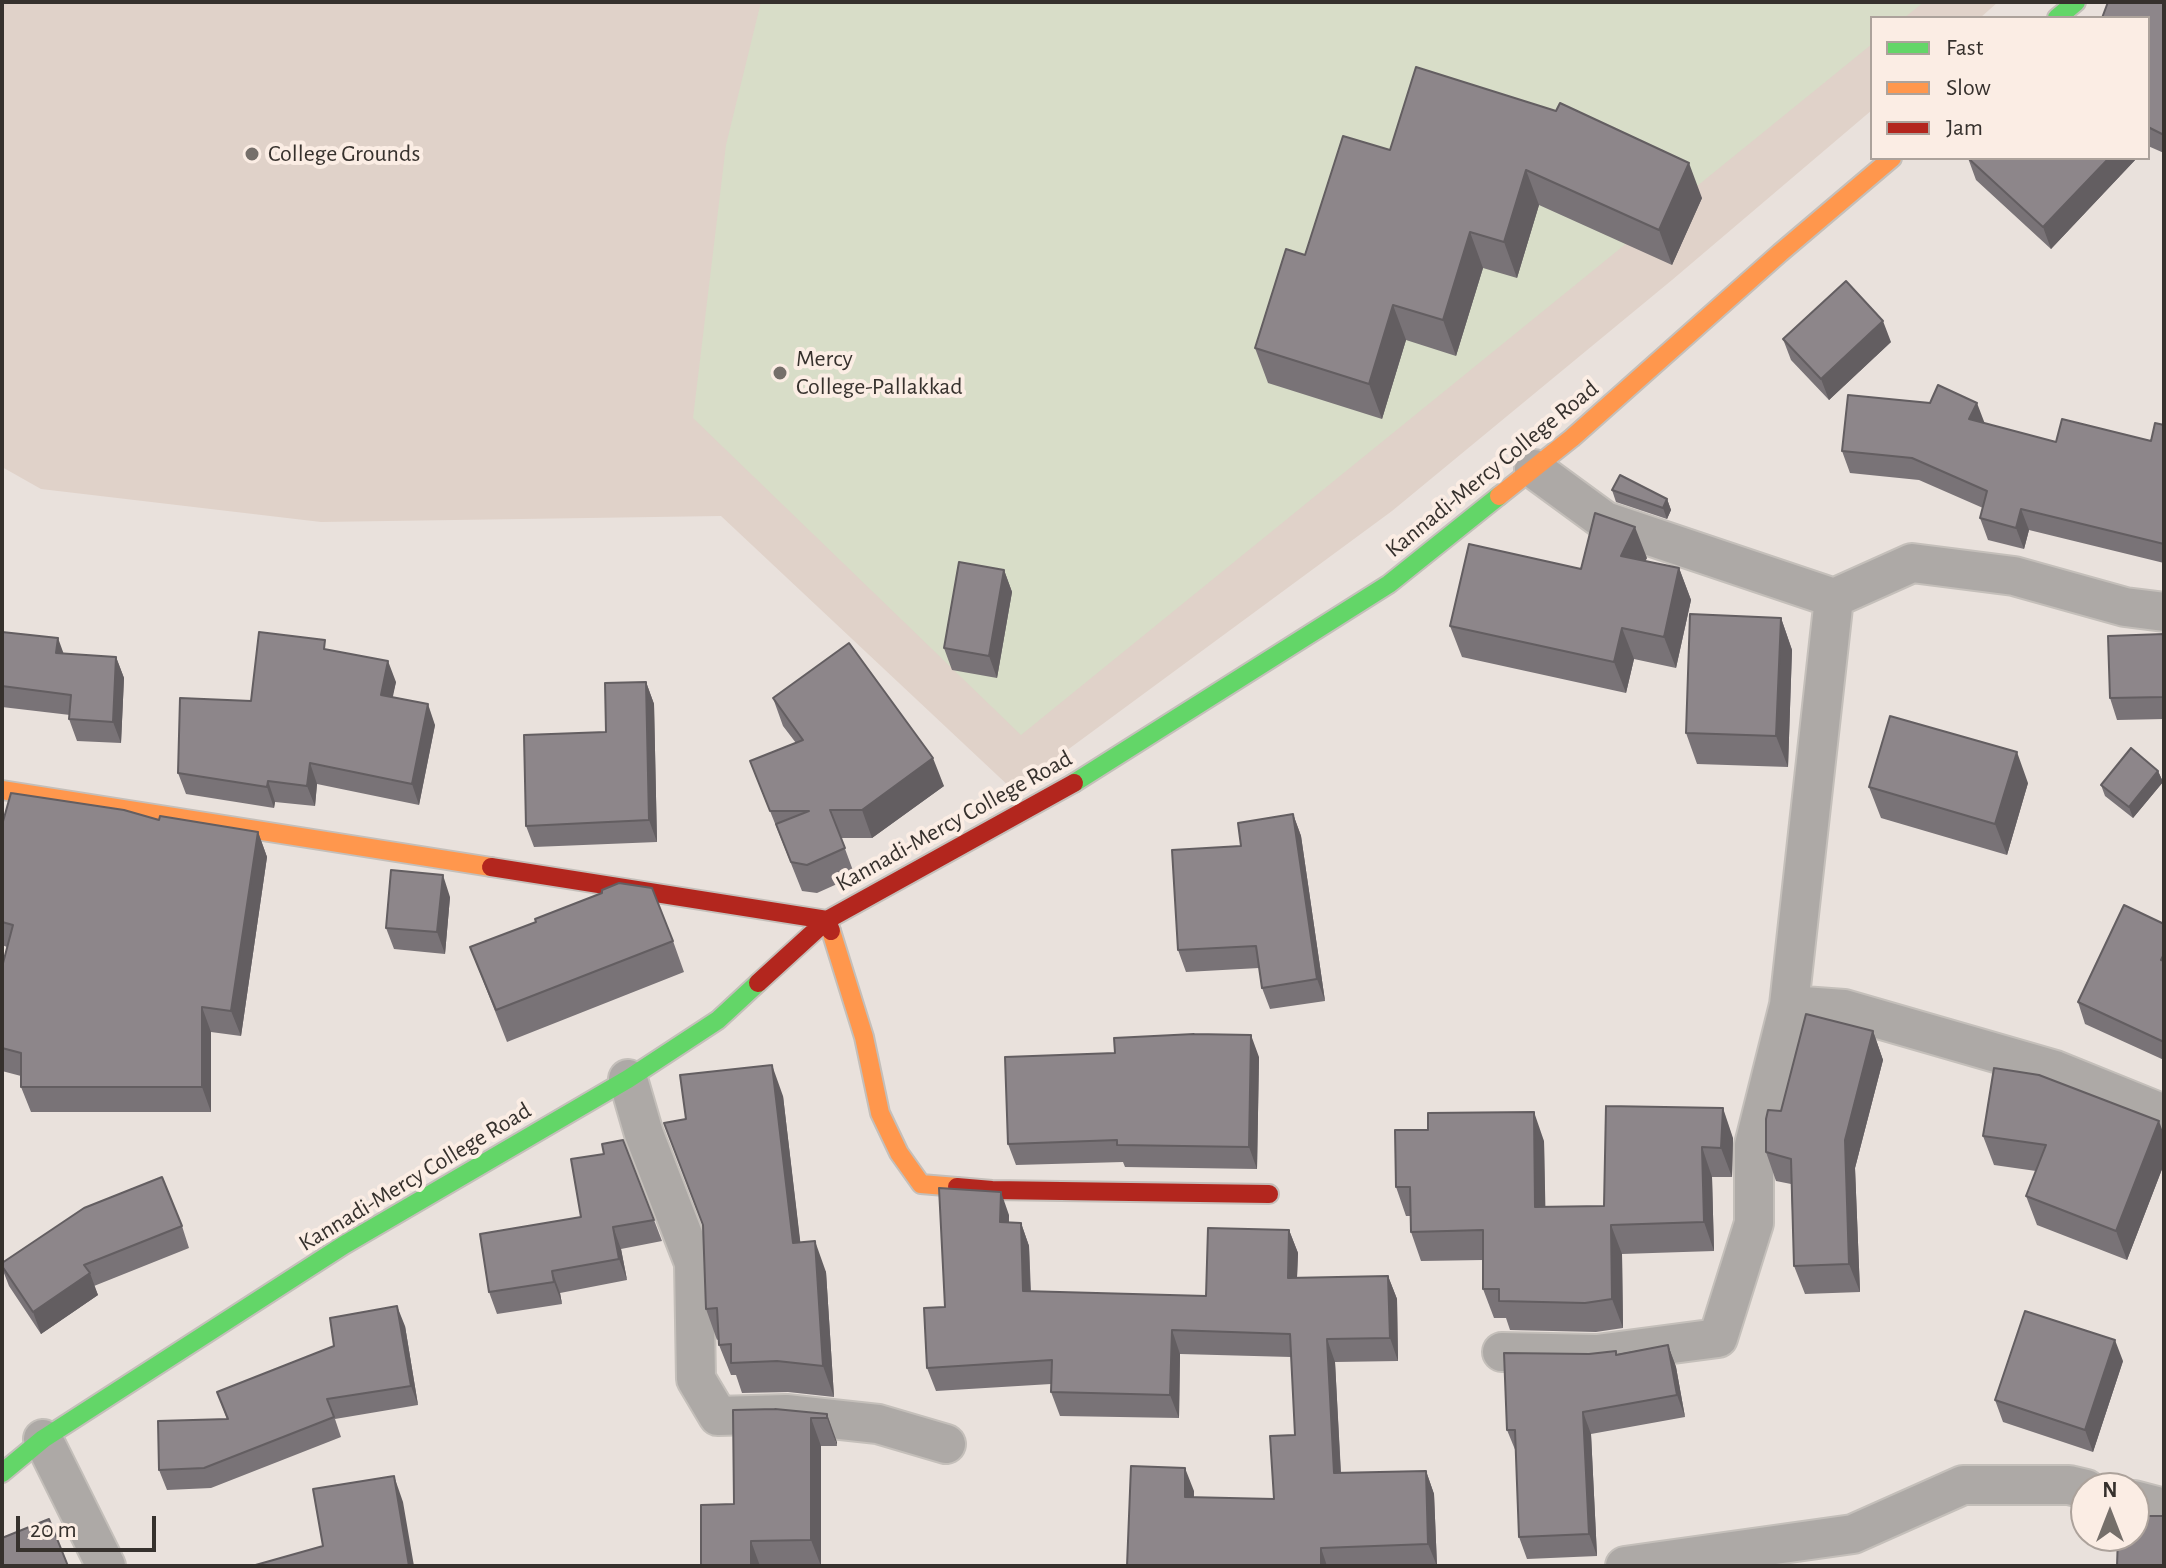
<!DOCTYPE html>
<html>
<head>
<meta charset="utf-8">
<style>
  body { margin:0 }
  #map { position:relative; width:2166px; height:1568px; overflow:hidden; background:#e9e1dc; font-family:"Alegreya Sans",sans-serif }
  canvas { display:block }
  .frame { position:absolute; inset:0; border:4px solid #36312d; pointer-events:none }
  .legend { position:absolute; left:1870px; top:16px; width:280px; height:144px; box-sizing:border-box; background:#fbede4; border:2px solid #aca29b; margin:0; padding:10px 14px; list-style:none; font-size:24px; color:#36312d }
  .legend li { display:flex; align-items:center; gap:16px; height:40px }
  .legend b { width:40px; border:2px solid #aca29b }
  .north { position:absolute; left:2070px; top:1472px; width:80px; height:80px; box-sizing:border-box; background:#fbede4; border:2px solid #aca29b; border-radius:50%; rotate:0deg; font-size:22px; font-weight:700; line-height:32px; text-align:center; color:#36312d }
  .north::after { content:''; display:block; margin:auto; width:28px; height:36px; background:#756f6a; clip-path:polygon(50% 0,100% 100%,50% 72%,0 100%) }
  .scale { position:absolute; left:16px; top:1516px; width:140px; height:36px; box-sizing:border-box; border:4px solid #36312d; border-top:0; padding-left:10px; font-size:24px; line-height:28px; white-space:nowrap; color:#36312d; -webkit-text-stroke:6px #fbede4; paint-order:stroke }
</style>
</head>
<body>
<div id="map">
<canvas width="2166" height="1568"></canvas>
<div class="frame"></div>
<ul class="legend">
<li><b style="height:10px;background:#63d668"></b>Fast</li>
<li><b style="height:10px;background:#ff974d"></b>Slow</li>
<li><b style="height:10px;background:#b3261e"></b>Jam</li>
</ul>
<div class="north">N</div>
<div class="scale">20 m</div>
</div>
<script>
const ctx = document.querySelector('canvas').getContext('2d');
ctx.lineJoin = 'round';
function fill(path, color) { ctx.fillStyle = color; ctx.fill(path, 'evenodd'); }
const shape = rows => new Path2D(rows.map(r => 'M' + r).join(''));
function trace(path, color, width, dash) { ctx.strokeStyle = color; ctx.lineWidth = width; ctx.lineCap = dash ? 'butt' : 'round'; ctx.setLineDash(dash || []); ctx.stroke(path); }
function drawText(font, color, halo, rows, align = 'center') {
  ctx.font = font + ' "Alegreya Sans",sans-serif'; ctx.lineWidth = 8; ctx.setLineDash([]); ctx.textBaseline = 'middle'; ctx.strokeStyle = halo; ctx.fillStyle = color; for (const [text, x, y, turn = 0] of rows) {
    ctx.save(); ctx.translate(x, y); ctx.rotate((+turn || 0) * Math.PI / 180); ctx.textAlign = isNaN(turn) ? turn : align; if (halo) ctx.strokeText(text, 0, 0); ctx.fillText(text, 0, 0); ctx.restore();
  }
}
const built = shape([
  [2,2,1998,2,1980,18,1872,18,1872,110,1672,280,1392,511,1013,790,721,516,321,522,41,489,2,467]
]);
const green = shape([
  [761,2,1924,2,1904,18,1872,18,1872,44,1021,735,693,418,726,145]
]);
const street = shape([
  [1534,469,1605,521,1834,598,1912,563,2014,576,2125,607,2164,612],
  [1789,1005,1834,598],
  [628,1079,644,1134,694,1263,696,1379,718,1416,786,1414,878,1424,946,1444],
  [1502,1352,1597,1354,1718,1338,1754,1223,1754,1145,1789,1005,1844,1009,2055,1070,2164,1114],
  [43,1439,106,1566],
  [2134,1500,2164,1508],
  [1625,1566,1853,1534,1963,1485,2069,1485,2086,1489]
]);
const fast = shape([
  [2057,18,2076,2],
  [1074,783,1389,584,1499,496],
  [2,1473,43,1439,344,1245,628,1079,718,1020,758,983]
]);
const slow = shape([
  [1499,496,1572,438,1780,253,1892,158],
  [2,790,491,867],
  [831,931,864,1037,880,1113,899,1153,921,1184,957,1187]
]);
const jam = shape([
  [491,867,827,920,831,931],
  [758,983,827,920,1074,783],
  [957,1187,992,1190,1269,1194]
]);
const wall = shape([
  [2164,2,2164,153,2148,146,2148,18],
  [1416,67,1702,198,1672,265,1539,205,1517,278,1483,268,1456,356,1406,340,1382,419,1268,383,1255,348,1305,255,1390,150],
  [1968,158,2137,158,2051,249,1976,180],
  [1783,339,1891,342,1829,400,1791,360],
  [1984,423,2056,442,2151,441,2164,425,2164,563,2029,530,2024,549,1988,540,1980,518,1983,508,1919,480,1850,473,1842,451],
  [1612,490,1667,499,1671,510,1667,519,1616,502],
  [1647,558,1645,561,1679,568,1691,600,1676,668,1634,659,1626,693,1462,657,1450,626],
  [1004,570,1012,592,997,678,952,670,944,648],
  [1781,618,1792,650,1788,767,1697,764,1686,733],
  [2,632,64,654,116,657,124,678,121,743,77,741,69,719,70,715,2,707],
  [2164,634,2164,719,2117,720,2110,698],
  [328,650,396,682,392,697,435,725,419,805,317,784,315,806,275,802,274,808,186,794,178,773,251,701],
  [646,682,654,704,657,842,534,847,526,826,606,732],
  [773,698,944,786,872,838,841,838,855,876,817,893,802,891,750,761,796,743,783,726],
  [2158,771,2163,782,2133,818,2105,796,2101,785],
  [2028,783,2007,855,1881,818,1869,787],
  [1293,814,1301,836,1325,1001,1270,1009,1262,988,1259,968,1186,972,1178,950,1241,846],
  [159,820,258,832,267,857,241,1036,211,1032,211,1112,31,1112,21,1087,21,1076,2,1071,2,967,7,947,2,945,2,825],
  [602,893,673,941,684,972,507,1042,470,947,536,922],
  [450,897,445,954,394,949,386,928],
  [2164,924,2164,1060,2085,1024,2078,1002],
  [1873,1031,1883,1060,1855,1168,1860,1292,1805,1294,1794,1266,1791,1184,1776,1181,1766,1152,1781,1111],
  [1259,1057,1257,1169,1125,1167,1123,1162,1016,1165,1008,1144],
  [783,1096,800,1242,826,1272,834,1397,788,1392,742,1393,736,1375,731,1375,719,1345,719,1339,717,1340,706,1309,704,1227,664,1123,686,1119],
  [1606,1106,1733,1138,1732,1177,1712,1177,1714,1251,1622,1254,1623,1328,1596,1332,1510,1330,1506,1318,1494,1318,1483,1289,1483,1260,1421,1261,1411,1232,1410,1216,1406,1216,1396,1187,1544,1141,1545,1207,1604,1206],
  [2164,1135,2164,1164,2127,1260,2037,1225,2026,1196,2036,1171,1994,1165,1983,1136],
  [1009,1215,1009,1222,1021,1223,1029,1246,1031,1291,1206,1296,1289,1230,1298,1253,1297,1278,1388,1276,1397,1299,1398,1361,1335,1362,1341,1473,1426,1471,1434,1494,1437,1566,1127,1566,1194,1491,1194,1497,1274,1499,1295,1435,1291,1357,1180,1354,1179,1418,1060,1416,1051,1392,1051,1384,936,1391,927,1368,945,1307],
  [654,1220,662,1241,621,1249,627,1280,560,1293,562,1304,497,1314,489,1292,480,1234],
  [182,1226,189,1248,94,1286,98,1295,41,1334,9,1286,2,1268,2,1266],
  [405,1326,418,1405,335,1419,341,1437,211,1488,167,1490,159,1470,227,1419,217,1392],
  [1668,1345,1676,1367,1685,1417,1591,1434,1597,1556,1527,1559,1519,1537,1516,1452,1507,1430,1617,1354],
  [2123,1361,2093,1452,2003,1422,1995,1400],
  [733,1410,827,1414,837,1446,821,1446,821,1566,701,1566,734,1504]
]);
const shadedWall = shape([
  [2109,158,2137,158,2051,249,2043,227],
  [1689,163,1702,198,1672,265,1659,230],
  [1526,170,1539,205,1517,278,1504,242],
  [1470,232,1483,268,1456,356,1443,320],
  [1393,305,1406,340,1382,419,1369,384],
  [1883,321,1891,342,1829,400,1821,379],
  [1977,403,1985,424,1969,419],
  [1667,499,1671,510,1667,519,1663,508],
  [2021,509,2029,530,2024,549,2016,528],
  [1635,527,1647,558,1632,587,1621,556],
  [1679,568,1691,600,1676,668,1664,637],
  [1004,570,1012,592,997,678,989,656],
  [1781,618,1792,650,1788,767,1776,736],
  [1622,628,1634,659,1626,693,1614,662],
  [58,638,66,660,56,653],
  [116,657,124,678,121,743,113,722],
  [388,661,396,682,389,715,381,695],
  [646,682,654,704,657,842,649,820],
  [428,704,435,725,419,805,412,784],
  [2017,752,2028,783,2007,855,1995,824],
  [933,758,944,786,872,838,862,810],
  [310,763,317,784,315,806,307,786],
  [2158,771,2163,782,2133,818,2129,807],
  [268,781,275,802,274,808,267,787],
  [1293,814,1301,836,1325,1001,1317,979],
  [258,832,267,857,241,1036,231,1011],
  [443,875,450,897,445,954,437,932],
  [202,1007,211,1032,211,1112,202,1087],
  [1873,1031,1883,1060,1855,1168,1860,1292,1849,1264,1845,1140],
  [1251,1035,1259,1057,1257,1169,1249,1147],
  [772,1065,783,1096,804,1273,793,1243],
  [1723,1108,1733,1138,1732,1177,1721,1148],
  [1534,1112,1544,1141,1546,1236,1535,1207],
  [2159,1121,2164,1135,2164,1164,2127,1260,2116,1231],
  [1702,1147,1712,1177,1714,1251,1704,1222],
  [1001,1192,1009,1215,1008,1245,1000,1222],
  [1021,1223,1029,1246,1031,1314,1023,1291],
  [1611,1225,1622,1254,1623,1328,1612,1299],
  [613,1227,621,1249,627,1280,619,1259],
  [1289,1230,1298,1253,1296,1301,1288,1278],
  [815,1241,826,1272,834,1397,823,1366],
  [552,1271,560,1293,562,1304,554,1282],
  [90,1273,98,1295,41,1334,33,1312],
  [1388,1276,1397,1299,1398,1361,1390,1338],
  [397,1306,405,1326,418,1405,411,1386],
  [1172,1330,1180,1354,1179,1418,1170,1395],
  [1327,1339,1335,1362,1342,1497,1334,1473],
  [2115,1340,2123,1361,2093,1452,2085,1430],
  [1668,1345,1676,1367,1685,1417,1677,1395],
  [1583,1412,1591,1434,1597,1556,1589,1534],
  [827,1414,837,1442,837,1446,827,1418],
  [811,1418,821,1446,821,1566,811,1540],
  [1185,1468,1194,1491,1193,1520,1185,1497],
  [1426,1471,1434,1494,1437,1566,1428,1544],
  [394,1476,403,1502,414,1566,409,1566],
  [751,1541,760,1566,751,1566],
  [1321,1548,1327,1566,1321,1566]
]);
const building = shape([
  [2108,2,2164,2,2164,135,2148,127,2148,18,2102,18,2108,2],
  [1416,67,1556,111,1560,103,1689,163,1659,230,1526,170,1504,242,1470,232,1443,320,1393,305,1369,384,1255,348,1286,249,1305,255,1343,136,1390,150,1416,67],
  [1968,158,2109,158,2043,227,1968,158],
  [1846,281,1883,321,1821,379,1783,339,1846,281],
  [1938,385,1977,403,1969,419,2056,442,2062,419,2151,441,2155,423,2164,425,2164,544,2021,509,2016,528,1980,518,1987,491,1912,458,1842,451,1848,395,1930,403,1938,385],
  [1620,475,1667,499,1663,508,1612,490,1620,475],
  [1595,513,1635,527,1621,556,1679,568,1664,637,1622,628,1614,662,1450,626,1469,544,1581,569,1595,513],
  [959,562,1004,570,989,656,944,648,959,562],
  [1690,614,1781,618,1776,736,1686,733,1690,614],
  [2,632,58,638,56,653,116,657,113,722,69,719,71,695,2,686,2,632],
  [259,632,325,640,324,649,388,661,381,695,428,704,412,784,310,763,307,786,268,781,267,787,178,773,180,698,251,701,259,632],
  [2164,634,2164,697,2110,698,2108,636,2164,634],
  [849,643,933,758,862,810,830,810,845,848,807,865,791,862,776,824,809,811,770,811,750,761,803,740,773,698,849,643],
  [646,682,649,820,526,826,524,735,606,732,605,683,646,682],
  [1890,716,2017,752,1995,824,1869,787,1890,716],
  [2131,748,2158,771,2129,807,2101,785,2131,748],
  [11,793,124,810,159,820,160,816,258,832,231,1011,202,1007,202,1087,21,1087,21,1053,2,1048,2,967,13,925,2,922,2,825,11,793],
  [1293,814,1317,979,1262,988,1256,946,1178,950,1172,850,1241,846,1238,823,1293,814],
  [391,870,443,875,437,932,386,928,391,870],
  [619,883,652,888,673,941,496,1010,470,947,536,922,535,919,602,893,602,890,619,883],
  [2124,905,2164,924,2164,954,2161,960,2164,961,2164,1042,2078,1002,2124,905],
  [1806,1014,1873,1031,1845,1140,1849,1264,1794,1266,1791,1159,1766,1152,1766,1119,1768,1110,1781,1111,1806,1014],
  [1194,1034,1251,1035,1249,1147,1117,1145,1117,1140,1008,1144,1005,1057,1115,1053,1114,1038,1194,1034],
  [772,1065,793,1243,815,1241,823,1366,777,1361,731,1363,731,1344,719,1345,717,1308,706,1309,703,1225,664,1123,686,1119,680,1075,772,1065],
  [1994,1068,2039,1075,2159,1121,2116,1231,2026,1196,2046,1145,1983,1136,1994,1068],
  [1606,1106,1723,1108,1721,1148,1702,1147,1704,1222,1611,1225,1612,1299,1585,1303,1499,1301,1499,1289,1483,1289,1483,1230,1411,1232,1410,1187,1396,1187,1395,1130,1428,1130,1428,1113,1534,1112,1535,1207,1604,1206,1606,1106],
  [623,1140,654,1220,613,1227,619,1259,552,1271,554,1282,489,1292,480,1234,581,1217,571,1159,604,1154,602,1144,623,1140],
  [162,1177,182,1226,84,1265,90,1273,33,1312,2,1266,2,1263,84,1208,162,1177],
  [939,1188,1001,1192,1000,1222,1021,1223,1023,1291,1206,1296,1208,1228,1289,1230,1288,1278,1388,1276,1390,1338,1327,1339,1334,1473,1426,1471,1428,1544,1321,1548,1321,1566,1127,1566,1131,1466,1185,1468,1185,1497,1274,1499,1270,1436,1295,1435,1290,1334,1172,1330,1170,1395,1051,1392,1052,1360,927,1368,924,1308,945,1307,939,1188],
  [397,1306,411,1386,327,1399,334,1417,204,1468,159,1470,158,1421,228,1419,217,1392,334,1346,330,1318,397,1306],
  [2025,1311,2115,1340,2085,1430,1995,1400,2025,1311],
  [1668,1345,1677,1395,1583,1412,1589,1534,1519,1537,1515,1430,1507,1430,1504,1353,1589,1354,1616,1351,1616,1355,1668,1345],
  [775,1409,827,1414,827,1418,811,1418,811,1540,751,1541,751,1566,701,1566,701,1505,734,1504,733,1410,775,1409],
  [394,1476,409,1566,252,1566,323,1546,313,1489,394,1476],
  [2134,1516,2164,1516,2164,1566,2117,1566,2118,1536,2134,1536,2134,1516],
  [49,1519,68,1566,2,1566,2,1538,49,1519]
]);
const markers = [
  [252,154,8,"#756f6a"],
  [780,373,8,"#756f6a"]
];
const poiNames = [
  ["College Grounds",268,154],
  ["Mercy",796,359],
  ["College-Pallakkad",796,387]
];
const streetNames = [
  ["Kannadi-Mercy College Road",1492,469,-39],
  ["Kannadi-Mercy College Road",954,821,-29],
  ["Kannadi-Mercy College Road",415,1177,-31]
];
fill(built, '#e0d2c9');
fill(green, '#d8ddc8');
trace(street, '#c4bfba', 42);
trace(fast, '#c4bfba', 22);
trace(slow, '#c4bfba', 22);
trace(jam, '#c4bfba', 22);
trace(street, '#ada9a6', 38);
trace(fast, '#63d668', 18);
trace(slow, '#ff974d', 18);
trace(jam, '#b3261e', 18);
fill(wall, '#797377');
fill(shadedWall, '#635e61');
fill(building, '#8d868a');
trace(building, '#635e61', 2);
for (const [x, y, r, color] of markers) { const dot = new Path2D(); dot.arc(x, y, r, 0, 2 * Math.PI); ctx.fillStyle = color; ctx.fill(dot); trace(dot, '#fbede4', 3); }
drawText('24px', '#36312d', '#fbede4', poiNames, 'left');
drawText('24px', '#36312d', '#fbede4', streetNames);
</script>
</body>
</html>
